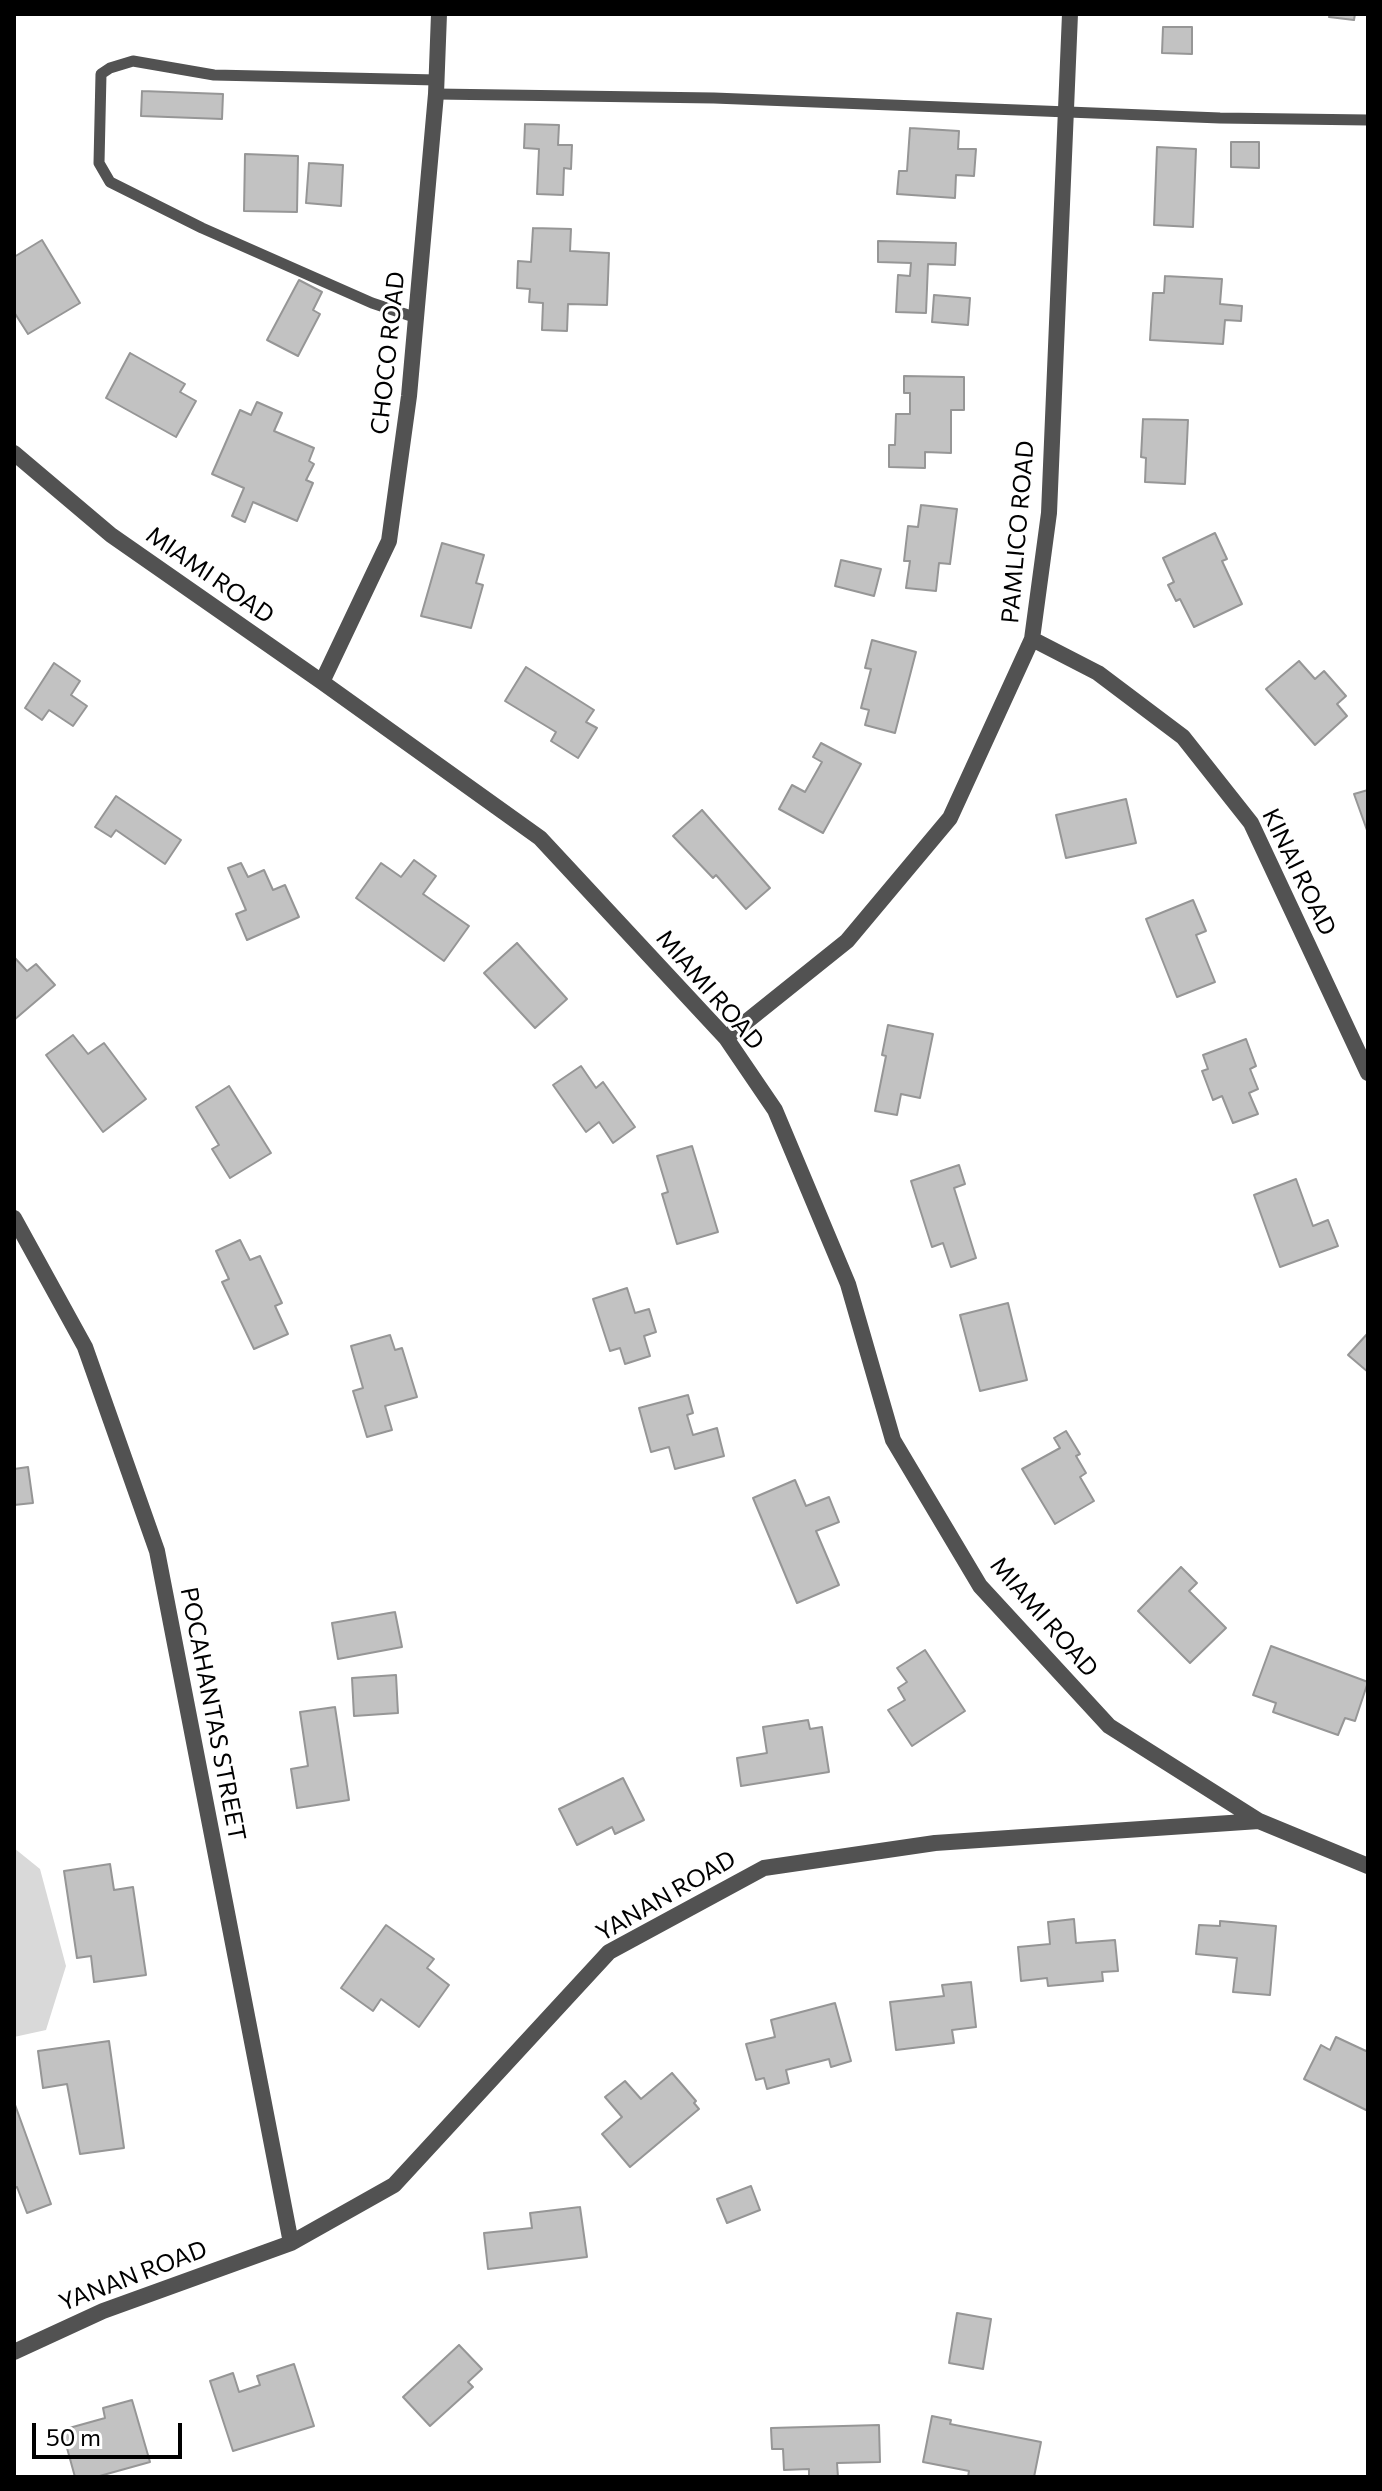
<!DOCTYPE html>
<html>
<head>
<meta charset="utf-8">
<style>
  body { margin:0 }
  #map { position:relative; width:1382px; height:2491px; overflow:hidden; background:#fff; font-family:Commissioner,sans-serif }
  canvas { display:block }
  .frame { position:absolute; inset:0; border:16px solid #000; pointer-events:none }
  .scale { position:absolute; left:32px; top:2423px; width:150px; height:36px; box-sizing:border-box; border:4px solid #000; border-top:0; padding-left:10px; font-size:24px; line-height:28px; white-space:nowrap; color:#000; -webkit-text-stroke:6px #fff; paint-order:stroke }
</style>
</head>
<body>
<div id="map">
<canvas width="1382" height="2491"></canvas>
<div class="frame"></div>
<div class="scale">50 m</div>
</div>
<script>
const ctx = document.querySelector('canvas').getContext('2d');
ctx.lineJoin = 'round';
function fill(path, color) { ctx.fillStyle = color; ctx.fill(path, 'evenodd'); }
const shape = rows => new Path2D(rows.map(r => 'M' + r).join(''));
function trace(path, color, width, dash) { ctx.strokeStyle = color; ctx.lineWidth = width; ctx.lineCap = dash ? 'butt' : 'round'; ctx.setLineDash(dash || []); ctx.stroke(path); }
function drawText(font, color, halo, rows, align = 'center') {
  ctx.font = font + ' Commissioner,sans-serif'; ctx.lineWidth = 6; ctx.setLineDash([]); ctx.textBaseline = 'middle'; ctx.strokeStyle = halo; ctx.fillStyle = color; for (const [text, x, y, turn = 0] of rows) {
    ctx.save(); ctx.translate(x, y); ctx.rotate((+turn || 0) * Math.PI / 180); ctx.textAlign = isNaN(turn) ? turn : align; if (halo) ctx.strokeText(text, 0, 0); ctx.fillText(text, 0, 0); ctx.restore();
  }
}
const green = shape([
  [14,1848,40,1869,66,1966,46,2030,14,2037]
]);
const building = shape([
  [1330,14,1355,14,1354,20,1329,17,1330,14],
  [1163,27,1192,27,1192,54,1162,53,1163,27],
  [142,91,223,94,222,119,141,116,142,91],
  [525,124,559,125,558,145,572,145,571,169,564,168,563,195,537,194,539,149,524,148,525,124],
  [910,128,959,131,958,149,976,149,974,176,956,175,955,198,897,194,899,171,907,171,910,128],
  [1231,142,1259,142,1259,168,1231,167,1231,142],
  [1157,147,1196,149,1193,227,1154,225,1157,147],
  [245,154,298,156,297,212,244,211,245,154],
  [309,163,343,165,341,206,306,203,309,163],
  [533,228,571,229,570,251,609,253,607,305,568,304,567,331,542,330,543,303,529,302,530,289,517,288,518,261,531,262,533,228],
  [42,240,80,303,28,334,14,312,14,257,42,240],
  [878,241,956,243,955,265,928,264,926,313,896,312,898,275,910,276,911,263,878,262,878,241],
  [1165,276,1222,279,1220,304,1242,306,1241,321,1225,320,1223,344,1150,340,1153,293,1164,293,1165,276],
  [299,280,322,292,313,310,320,314,298,356,267,340,299,280],
  [934,295,970,298,968,325,932,322,934,295],
  [130,353,185,384,180,392,196,401,176,437,106,398,130,353],
  [904,376,964,377,964,410,951,410,951,453,925,452,925,468,889,467,889,445,895,445,896,414,910,414,910,393,904,393,904,376],
  [257,402,282,413,274,431,314,448,309,461,314,464,306,480,313,483,297,521,253,502,245,522,232,516,244,488,212,474,240,410,251,415,257,402],
  [1143,419,1188,420,1185,484,1145,482,1146,458,1141,457,1143,419],
  [921,505,957,509,950,564,939,563,936,591,906,588,910,561,904,561,908,526,918,527,921,505],
  [1215,533,1227,559,1222,561,1242,604,1194,627,1180,599,1176,601,1168,585,1174,582,1163,558,1215,533],
  [442,543,484,555,476,583,483,585,471,628,421,616,442,543],
  [841,560,881,569,874,596,835,586,841,560],
  [872,640,916,652,895,733,865,725,869,710,861,708,871,669,865,668,872,640],
  [1299,661,1315,679,1324,671,1346,696,1337,704,1347,716,1315,745,1266,689,1299,661],
  [54,663,80,681,71,695,87,706,73,726,49,710,42,720,25,708,54,663],
  [526,667,594,710,586,722,597,728,578,758,551,741,556,732,505,701,526,667],
  [821,743,861,764,823,833,779,809,792,785,805,792,822,762,813,757,821,743],
  [1368,790,1368,833,1354,794,1368,790],
  [116,796,181,840,165,864,116,830,111,837,95,827,116,796],
  [1126,799,1136,843,1066,858,1056,815,1126,799],
  [702,810,770,888,746,909,716,875,713,878,673,836,702,810],
  [414,860,436,876,423,894,469,926,444,961,356,898,381,863,401,877,414,860],
  [241,863,248,877,264,870,273,890,285,885,299,917,247,940,236,914,246,910,228,868,241,863],
  [1193,900,1206,931,1196,935,1215,982,1177,997,1146,919,1193,900],
  [517,943,567,999,535,1028,484,973,517,943],
  [14,957,27,971,36,964,55,985,14,1020,14,957],
  [888,1025,933,1034,920,1098,901,1094,897,1115,875,1111,886,1056,882,1055,888,1025],
  [73,1035,88,1054,104,1043,146,1099,103,1132,46,1055,73,1035],
  [1246,1039,1256,1066,1250,1069,1258,1089,1249,1093,1258,1114,1233,1123,1222,1096,1213,1100,1202,1071,1208,1069,1203,1055,1246,1039],
  [581,1066,596,1088,603,1082,635,1127,613,1143,599,1122,586,1132,553,1085,581,1066],
  [229,1086,271,1153,230,1178,212,1149,219,1145,196,1107,229,1086],
  [692,1146,718,1232,677,1244,662,1194,668,1192,657,1156,692,1146],
  [959,1165,965,1184,954,1188,976,1258,951,1267,943,1243,932,1247,911,1181,959,1165],
  [1296,1179,1313,1226,1328,1220,1338,1246,1280,1267,1254,1195,1296,1179],
  [240,1240,250,1260,260,1256,282,1303,275,1306,288,1334,254,1349,222,1282,229,1279,216,1251,240,1240],
  [627,1288,635,1313,649,1309,656,1332,644,1336,650,1356,625,1364,620,1348,610,1351,593,1299,627,1288],
  [1008,1303,1027,1380,980,1391,960,1315,1008,1303],
  [1368,1333,1368,1372,1348,1355,1368,1333],
  [390,1335,395,1350,402,1348,417,1397,385,1406,392,1430,367,1437,353,1391,363,1388,351,1346,390,1335],
  [688,1395,693,1413,687,1415,693,1435,717,1428,724,1456,675,1469,669,1447,651,1452,639,1408,688,1395],
  [1066,1431,1080,1454,1076,1456,1086,1473,1080,1477,1094,1501,1055,1524,1022,1469,1060,1448,1054,1438,1066,1431],
  [28,1467,33,1503,14,1505,14,1469,28,1467],
  [795,1480,806,1506,829,1497,839,1522,816,1531,839,1585,797,1603,753,1498,795,1480],
  [1181,1567,1197,1583,1189,1591,1226,1628,1190,1663,1138,1611,1181,1567],
  [395,1612,402,1647,338,1659,332,1623,395,1612],
  [1271,1646,1368,1682,1355,1721,1345,1718,1338,1735,1273,1712,1276,1703,1253,1695,1271,1646],
  [925,1650,965,1711,912,1746,888,1710,905,1700,898,1688,907,1682,897,1668,925,1650],
  [396,1675,398,1713,354,1716,352,1678,396,1675],
  [335,1707,349,1800,297,1808,291,1769,308,1766,300,1712,335,1707],
  [808,1720,810,1729,822,1727,829,1772,741,1786,737,1758,767,1753,763,1727,808,1720],
  [623,1778,644,1820,615,1834,612,1827,577,1845,559,1809,623,1778],
  [110,1864,114,1890,133,1887,146,1975,94,1982,91,1956,77,1958,64,1871,110,1864],
  [1074,1919,1076,1943,1115,1940,1118,1971,1102,1972,1103,1981,1048,1986,1047,1978,1021,1981,1018,1947,1050,1944,1048,1922,1074,1919],
  [1220,1921,1276,1926,1270,1995,1233,1992,1237,1958,1196,1954,1199,1925,1220,1926,1220,1921],
  [386,1925,434,1959,427,1968,449,1985,419,2027,381,1999,373,2011,341,1988,386,1925],
  [971,1982,976,2027,952,2030,954,2043,896,2050,890,2002,944,1996,942,1985,971,1982],
  [835,2003,851,2061,831,2067,829,2059,786,2070,789,2083,767,2089,764,2078,756,2080,746,2044,775,2037,771,2020,835,2003],
  [1336,2037,1366,2051,1368,2048,1368,2111,1304,2079,1321,2045,1330,2050,1336,2037],
  [109,2041,124,2148,80,2154,67,2084,43,2088,38,2051,109,2041],
  [672,2073,696,2101,694,2103,699,2109,630,2167,602,2134,622,2117,605,2097,625,2081,641,2099,672,2073],
  [14,2102,51,2204,27,2213,17,2187,14,2188,14,2102],
  [751,2186,760,2210,727,2223,717,2199,751,2186],
  [580,2207,587,2257,488,2269,484,2233,532,2228,530,2213,580,2207],
  [957,2313,991,2319,983,2369,949,2363,957,2313],
  [459,2345,482,2369,468,2382,473,2387,430,2426,403,2397,459,2345],
  [294,2364,314,2426,233,2451,210,2381,233,2373,239,2392,260,2385,257,2376,294,2364],
  [132,2400,150,2462,96,2477,75,2477,62,2430,105,2418,103,2408,132,2400],
  [932,2416,951,2420,950,2424,1041,2442,1034,2477,968,2477,969,2471,923,2462,932,2416],
  [879,2425,880,2462,837,2463,838,2477,809,2477,809,2469,784,2470,783,2449,772,2449,771,2428,879,2425]
]);
const service = shape([
  [436,94,714,98,1220,118,1368,120],
  [417,318,372,303,202,228,110,182,99,163,101,74,110,68,133,61,214,75,437,80]
]);
const minor = shape([
  [14,453,111,535,322,682,540,838,726,1038,775,1110,848,1284,893,1440,980,1586,1109,1726,1259,1821],
  [1032,639,1098,673,1183,737,1251,823,1368,1073],
  [322,682,389,541,409,396,436,94,439,14],
  [726,1038,847,941,950,818,1032,639,1049,513,1070,14],
  [14,1218,85,1347,157,1551,291,2243],
  [14,2352,103,2311,291,2243,394,2185,609,1952,764,1868,935,1843,1259,1821,1368,1866]
]);
const streetNames = [
  ["CHOCO ROAD",388,353,-84],
  ["PAMLICO ROAD",1018,532,-85],
  ["MIAMI ROAD",210,575,35],
  ["KINAI ROAD",1299,872,64],
  ["MIAMI ROAD",710,990,49],
  ["MIAMI ROAD",1044,1617,49],
  ["POCAHANTAS STREET",213,1714,79],
  ["YANAN ROAD",666,1896,-30],
  ["YANAN ROAD",133,2276,-21]
];
fill(green, '#d9d9d9');
fill(building, '#c2c2c2');
trace(building, '#969696', 2);
trace(service, '#525252', 11);
trace(minor, '#525252', 16);
drawText('24px', '#000', '#fff', streetNames);
</script>
</body>
</html>
